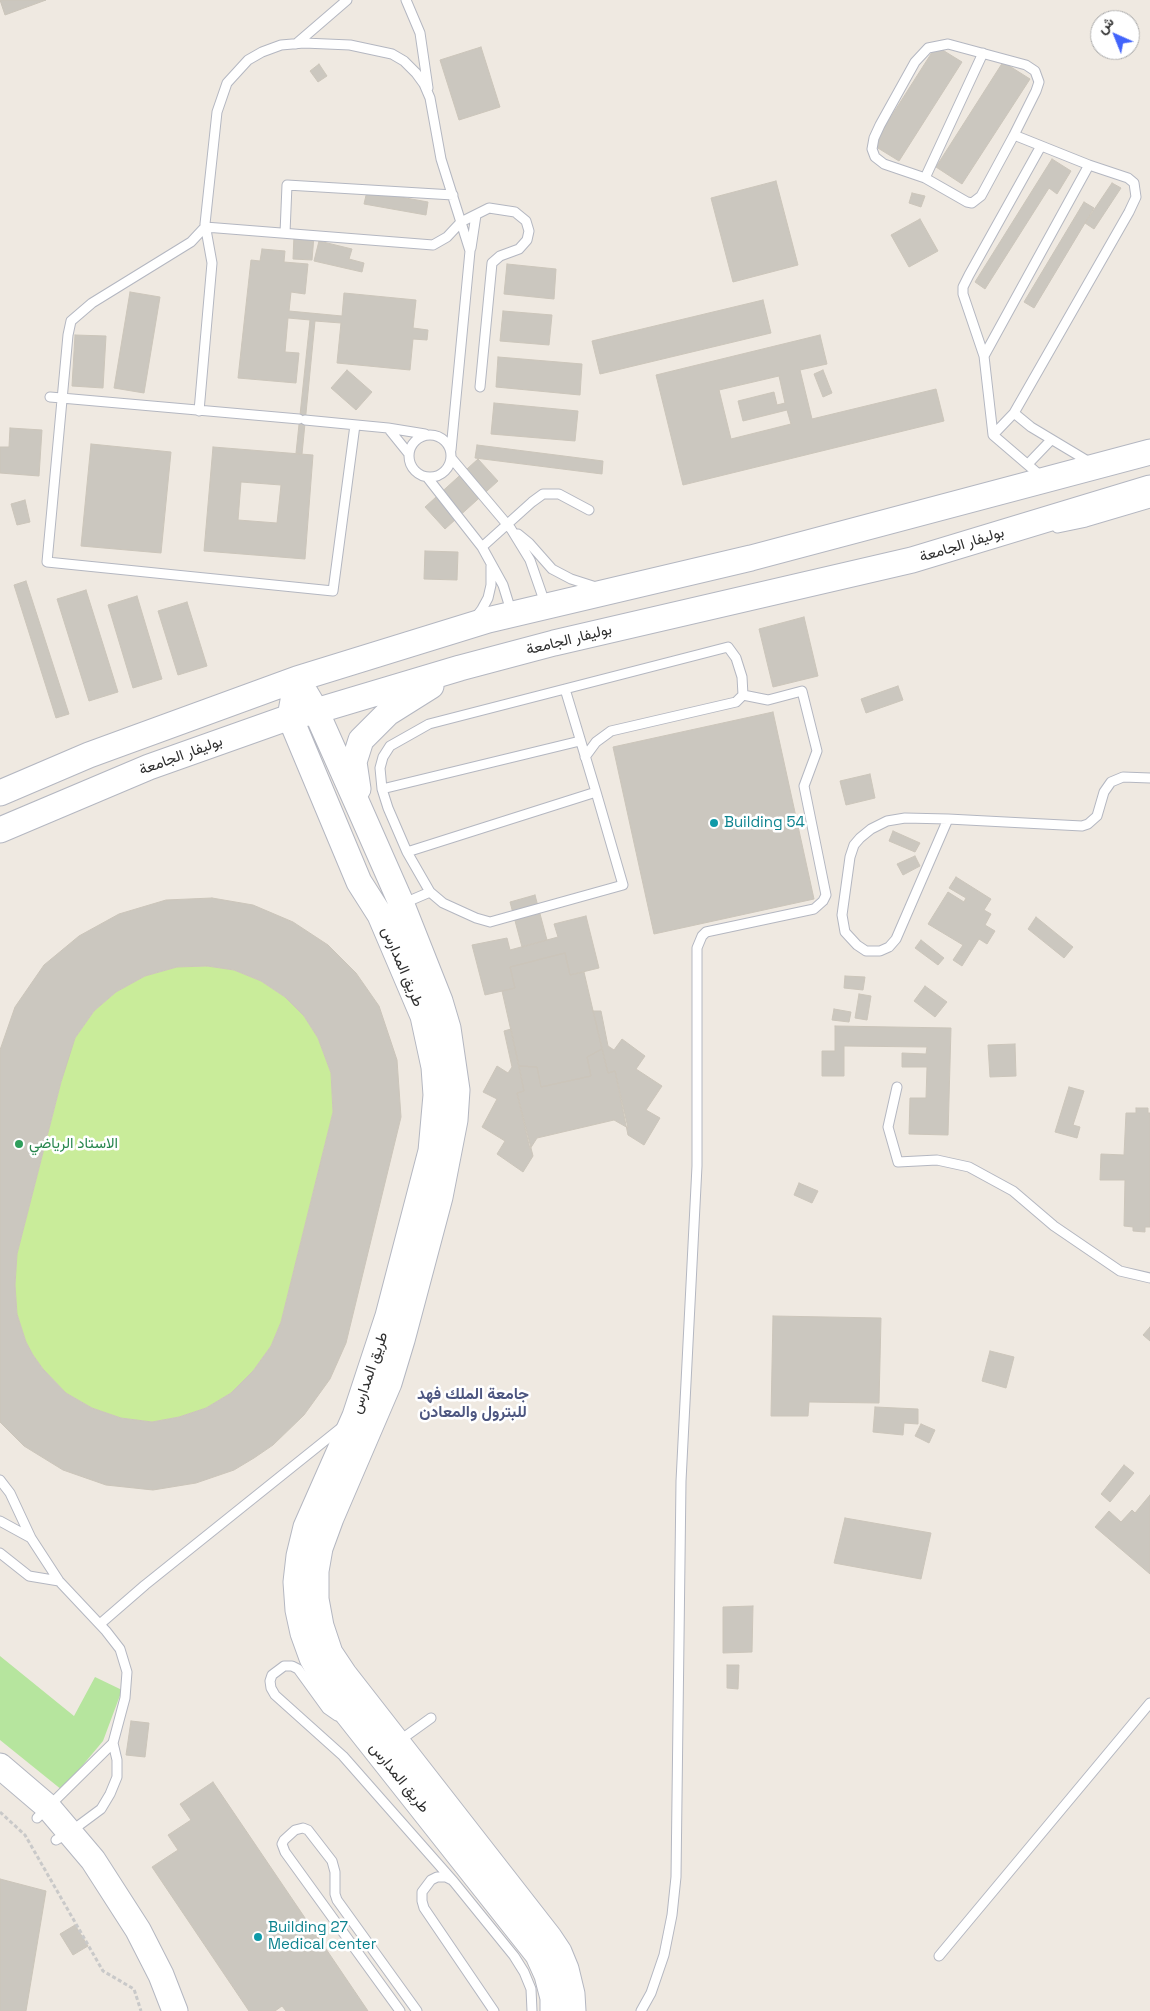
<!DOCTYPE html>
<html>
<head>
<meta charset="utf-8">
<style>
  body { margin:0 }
  #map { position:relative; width:1150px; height:2011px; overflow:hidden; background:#efe9e1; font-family:"Space Grotesk",Vazirmatn,sans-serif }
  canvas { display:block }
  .north { position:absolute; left:1090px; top:10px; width:50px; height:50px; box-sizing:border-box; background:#fff; border:1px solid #ababab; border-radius:50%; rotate:316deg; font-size:14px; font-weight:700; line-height:20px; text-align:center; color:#2e2e2e }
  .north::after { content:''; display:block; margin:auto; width:18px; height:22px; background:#4264fb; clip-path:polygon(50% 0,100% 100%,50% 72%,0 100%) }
</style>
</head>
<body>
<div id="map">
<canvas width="1150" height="2011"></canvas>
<div class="north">ش</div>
</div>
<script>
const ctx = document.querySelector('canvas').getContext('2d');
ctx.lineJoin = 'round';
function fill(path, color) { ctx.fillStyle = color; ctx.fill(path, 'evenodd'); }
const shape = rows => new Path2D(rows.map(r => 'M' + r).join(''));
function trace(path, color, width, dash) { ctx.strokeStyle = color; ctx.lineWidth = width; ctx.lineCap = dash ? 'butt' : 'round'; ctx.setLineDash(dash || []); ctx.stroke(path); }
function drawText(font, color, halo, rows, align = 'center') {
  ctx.font = font + ' "Space Grotesk",Vazirmatn,sans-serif'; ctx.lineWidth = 5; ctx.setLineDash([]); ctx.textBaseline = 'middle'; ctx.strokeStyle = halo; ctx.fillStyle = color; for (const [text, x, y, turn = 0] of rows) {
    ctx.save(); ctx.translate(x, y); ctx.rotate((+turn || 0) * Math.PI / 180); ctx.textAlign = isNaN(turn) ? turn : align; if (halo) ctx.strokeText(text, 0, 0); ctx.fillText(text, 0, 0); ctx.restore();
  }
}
const green = shape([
  [0,1656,74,1716,95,1677,122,1690,103,1741,62,1790,0,1740]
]);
const pitch = shape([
  [207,966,234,970,261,981,285,997,304,1016,318,1038,331,1073,333,1112,281,1322,271,1346,253,1371,231,1393,206,1408,179,1417,152,1422,121,1418,92,1408,66,1393,43,1369,33,1355,26,1342,17,1314,15,1285,17,1254,67,1059,75,1038,94,1011,116,992,145,976,177,967]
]);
const building = shape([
  [0,0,46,0,5,15,0,0],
  [936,46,962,62,899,161,873,145,936,46],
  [481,47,500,107,459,120,440,60,481,47],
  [1003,62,1030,79,962,184,936,167,1003,62],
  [319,64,327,76,318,82,310,71,319,64],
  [1052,159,1071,171,1057,194,1049,188,985,289,975,282,1052,159],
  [776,181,798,265,733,282,711,198,776,181],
  [1112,183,1121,188,1094,229,1085,223,1112,183],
  [367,191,428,202,426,215,364,204,367,191],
  [912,193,925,196,921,207,909,203,912,193],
  [1084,202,1094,208,1034,308,1024,302,1084,202],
  [920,219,938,251,909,267,891,235,920,219],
  [294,235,314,236,312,260,293,259,294,235],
  [319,241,352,249,349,259,364,263,362,272,314,261,319,241],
  [262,249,285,251,284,262,308,264,305,294,291,292,289,311,342,316,344,293,416,300,413,328,428,330,427,340,413,339,410,370,337,363,341,323,315,321,302,454,296,453,310,320,288,318,285,352,299,353,296,383,238,378,251,260,260,261,262,249],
  [507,264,556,269,554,299,504,294,507,264],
  [130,292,160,297,144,393,114,388,130,292],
  [763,300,771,333,600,374,592,341,763,300],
  [503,311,552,315,549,345,500,341,503,311],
  [75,335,106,336,103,388,72,386,75,335],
  [820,335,827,364,800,370,812,419,936,389,944,421,683,485,656,375,820,335],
  [779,376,785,403,777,405,774,392,738,401,743,421,787,410,791,424,731,439,719,390,779,376],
  [498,357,582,364,580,395,496,387,498,357],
  [347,370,372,392,356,410,331,388,347,370],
  [823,370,832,393,823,397,814,374,823,370],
  [494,403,578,411,575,441,491,434,494,403],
  [10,428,42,430,39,476,0,473,0,447,9,447,10,428],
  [91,444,171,452,161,553,81,546,91,444],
  [477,445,603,461,602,474,475,458,477,445],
  [213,447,313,455,305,559,204,551,213,447],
  [241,482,281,485,277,523,238,520,241,482],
  [478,459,498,481,445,529,425,507,478,459],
  [25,500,30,522,17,525,11,504,25,500],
  [425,551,458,552,457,580,424,579,425,551],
  [26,581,69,714,56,718,14,585,26,581],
  [86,590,118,692,89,701,57,599,86,590],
  [137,596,162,679,133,688,108,605,137,596],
  [187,602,207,666,178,675,158,611,187,602],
  [804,617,818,676,773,687,759,629,804,617],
  [898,686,903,700,866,713,861,699,898,686],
  [773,712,814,899,654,934,613,747,773,712],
  [870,774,875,798,846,805,840,781,870,774],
  [893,831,920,843,915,852,889,841,893,831],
  [915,856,920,866,903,875,897,864,915,856],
  [956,877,991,899,984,910,991,914,985,925,995,931,987,944,979,939,962,966,953,960,963,945,928,924,948,892,964,902,966,898,949,888,956,877],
  [535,895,547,940,522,947,510,902,535,895],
  [212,898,253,905,293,922,328,945,356,973,379,1006,397,1060,401,1117,346,1343,330,1379,304,1415,273,1445,254,1458,234,1470,196,1483,153,1490,106,1485,63,1470,24,1446,0,1422,0,1050,15,1007,44,965,79,936,119,914,166,900,212,898],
  [207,966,234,970,261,981,285,997,304,1016,318,1038,331,1073,333,1112,281,1322,271,1346,253,1371,231,1393,206,1408,179,1417,152,1422,121,1418,92,1408,66,1393,43,1369,33,1355,26,1342,17,1314,15,1285,17,1254,61,1082,75,1038,94,1011,116,992,145,976,177,967,207,966],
  [586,916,599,968,570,975,565,953,510,967,515,988,485,995,472,945,507,938,510,950,558,937,554,924,586,916],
  [1036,917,1073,947,1064,958,1028,929,1036,917],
  [921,940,944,958,938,965,915,948,921,940],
  [565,953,570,975,584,972,602,1049,587,1057,591,1076,541,1087,537,1067,519,1066,502,991,515,988,510,967,565,953],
  [845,976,865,977,863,990,844,988,845,976],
  [925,986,947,1002,935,1017,914,1001,925,986],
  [859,994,871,996,867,1020,855,1018,859,994],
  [834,1009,851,1012,849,1022,832,1020,834,1009],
  [593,1011,601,1011,608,1046,614,1050,622,1039,645,1056,636,1069,662,1086,646,1110,660,1118,644,1145,628,1135,615,1071,608,1073,593,1011],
  [835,1026,951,1028,948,1135,909,1134,910,1098,926,1098,927,1067,902,1067,902,1053,926,1054,927,1047,844,1046,844,1076,822,1076,822,1051,835,1051,835,1026],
  [511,1029,524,1091,517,1093,533,1156,523,1172,497,1154,505,1141,482,1127,497,1099,483,1092,497,1066,508,1073,512,1067,504,1031,511,1029],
  [1015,1044,1016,1076,990,1077,988,1045,1015,1044],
  [602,1049,608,1073,615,1071,628,1128,614,1120,537,1138,530,1149,517,1093,524,1091,519,1066,537,1067,541,1087,591,1076,587,1057,602,1049],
  [1069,1087,1084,1091,1073,1125,1080,1127,1077,1138,1055,1132,1069,1087],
  [1136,1108,1148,1108,1148,1113,1150,1113,1150,1227,1145,1227,1145,1232,1133,1231,1133,1227,1124,1226,1125,1180,1100,1180,1101,1154,1124,1155,1126,1113,1136,1113,1136,1108],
  [799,1183,818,1191,812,1203,794,1195,799,1183],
  [773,1316,881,1318,879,1403,809,1402,808,1416,771,1416,773,1316],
  [1150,1327,1150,1341,1143,1335,1150,1327],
  [990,1351,1014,1357,1006,1388,982,1381,990,1351],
  [875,1407,918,1409,918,1424,904,1423,903,1435,873,1432,875,1407],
  [921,1424,935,1430,929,1443,915,1436,921,1424],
  [1124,1465,1134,1473,1110,1502,1101,1494,1124,1465],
  [1150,1495,1150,1574,1095,1527,1109,1511,1121,1522,1132,1510,1135,1513,1150,1495],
  [845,1518,931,1533,921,1579,834,1563,845,1518],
  [753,1606,752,1652,723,1653,723,1607,753,1606],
  [727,1665,739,1665,738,1689,727,1688,727,1665],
  [131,1721,149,1723,145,1757,126,1755,131,1721],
  [213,1782,368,2011,286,2011,282,2006,275,2011,249,2011,152,1867,178,1850,168,1835,191,1820,180,1804,213,1782],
  [0,1879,46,1891,26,2011,0,2011,0,1879],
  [75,1925,88,1946,73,1955,60,1934,75,1925]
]);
const path = shape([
  [0,1812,25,1835,103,1971,134,1989,141,2011]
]);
const lane = shape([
  [406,0,420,33,428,88],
  [296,44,347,0],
  [1041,146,969,275,963,287,963,294,984,356,993,435,1042,477],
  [925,178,983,53],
  [285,233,287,185,453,195],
  [471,248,476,215],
  [984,356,1089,165],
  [50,397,299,419],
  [199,411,212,263,205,224,217,112,227,83,248,60,262,52,281,45,304,43,350,45,392,54,404,61,416,73,424,84,430,98,441,159,470,251,451,450],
  [1014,413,1031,427,1091,463],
  [305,420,388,428,425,434],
  [355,425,333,591,47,562,68,335,71,321,92,303,191,242,205,227,433,245,447,237,461,222,489,208,515,212,526,221,529,231,527,240,519,249,500,256,492,263,480,387],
  [388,428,409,454],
  '409 456a21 21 0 1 1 42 0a21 21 0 1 1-42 0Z',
  [993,435,1014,413,1129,212,1136,197,1134,183,1128,178,1089,165,1014,135,1036,91,1039,82,1035,71,1026,65,948,44,928,48,915,62,880,125,874,138,872,149,875,157,884,164,925,178,967,202,972,203,981,196,1014,135],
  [452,459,511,529,530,560,546,606],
  [1028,464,1051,440],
  [427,477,482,547,503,585,512,614],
  [1057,528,1086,522,1150,503],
  [518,534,529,543,552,569,571,579,596,587],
  [482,547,532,502,543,494,559,494,589,510],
  [476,617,482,609,488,598,491,585,491,566],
  [585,757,596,742,611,731,736,702,743,695,742,677,736,658,728,647,429,724,390,746,383,757,380,768,382,789,388,808,407,852,430,892,443,903,476,918,490,922,623,885,596,792],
  [382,789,580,741],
  [948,819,896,939,889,947,880,951,866,951,857,945,845,932,842,915,850,857,854,845,860,838,871,829,887,821,905,818,948,819,1082,826,1088,824,1097,816,1104,792,1111,782,1123,777,1150,778],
  [407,852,596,792,565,689],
  [402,904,430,892],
  [897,1087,888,1127,898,1162,937,1160,969,1167,1013,1191,1054,1226,1120,1271,1150,1278],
  [0,1480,10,1493,31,1538,59,1581,106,1631,120,1649,127,1672,125,1698,113,1743,117,1760,117,1777,110,1794,101,1809,70,1832,56,1840],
  [0,1521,31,1538],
  [0,1553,29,1576,59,1581],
  [100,1624,145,1585,342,1427],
  [337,1716,327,1709,298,1669,292,1666,284,1666,272,1675,270,1681,271,1688,275,1695,343,1756,454,1882,514,1956,524,1972,531,1989,532,2011],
  [399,1741,431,1718],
  [37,1818,113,1743],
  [452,1880,446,1877,437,1877,431,1880,422,1892,422,1901,424,1908,494,2011],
  [939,1956,1150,1703],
  [400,2011,285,1852,282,1844,284,1840,295,1830,303,1828,308,1830,332,1861,335,1872,335,1894,337,1900,417,2011],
  [641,2011,651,1993,664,1955,672,1915,676,1877,681,1481,697,1166,697,948,702,936,706,932,814,909,823,901,826,895,804,786,817,751,802,691,768,700,743,695]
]);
const secondary = shape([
  [297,679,316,711,361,812,402,905,440,1001,448,1028,457,1090,455,1120,440,1197,402,1340,389,1383,331,1518,320,1548,316,1571,316,1599,321,1626,330,1653,344,1674,549,1937,559,1952,566,1969,572,1994,573,2011],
  [297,679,290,717,359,882,380,915,423,1016,434,1067,436,1095,431,1151,388,1316,355,1416,306,1527,299,1556,296,1582,298,1610,303,1633,312,1658,326,1684,342,1707,538,1955,547,1975,553,1998,553,2011],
  [358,789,354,762,361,740,388,713,431,686],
  [0,793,89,755,297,679,488,620,751,558,1150,452],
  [0,830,149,767,290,717,316,711,460,668,554,643,912,560,1150,488],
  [0,1766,48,1807,93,1860,138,1930,161,1975,175,2011]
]);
const markers = [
  [714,823,5,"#0f9aa8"],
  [19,1144,5,"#2e9e5b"],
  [258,1937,5,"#0f9aa8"]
];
const streetNames = [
  ["بوليفار الجامعة",962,545,-17],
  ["بوليفار الجامعة",569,640,-14],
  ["بوليفار الجامعة",181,756,-20],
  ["طريق المدارس",402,967,67],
  ["طريق المدارس",370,1373,-71],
  ["طريق المدارس",399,1778,51]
];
const cultureNames = [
  ["Building 54",724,823],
  ["Building 27",268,1928],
  ["Medical center",268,1945]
];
const leisureNames = [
  ["الاستاد الرياضي",29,1144]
];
const neighbourhoodNames = [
  ["جامعة الملك فهد",473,1395],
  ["للبترول والمعادن",473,1413]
];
fill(green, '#b6e59e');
fill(pitch, '#c9ec9a');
fill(building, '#cbc7bf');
trace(building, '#cbc5ba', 1);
trace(lane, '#b4b7c1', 11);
trace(secondary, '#b4b7c1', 27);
trace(path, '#c9c9c9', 3, [4, 2.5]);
trace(lane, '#fff', 9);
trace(secondary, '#fff', 25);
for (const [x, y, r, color] of markers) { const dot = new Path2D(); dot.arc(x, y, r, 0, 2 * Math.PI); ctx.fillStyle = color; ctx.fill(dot); trace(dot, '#fff', 2); }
drawText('15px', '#2e2e2e', '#fff', streetNames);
drawText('15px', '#0d838f', '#fff', cultureNames, 'left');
drawText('15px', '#27864d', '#fff', leisureNames, 'left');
drawText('bold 16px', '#4d5680', '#fff', neighbourhoodNames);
</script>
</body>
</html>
